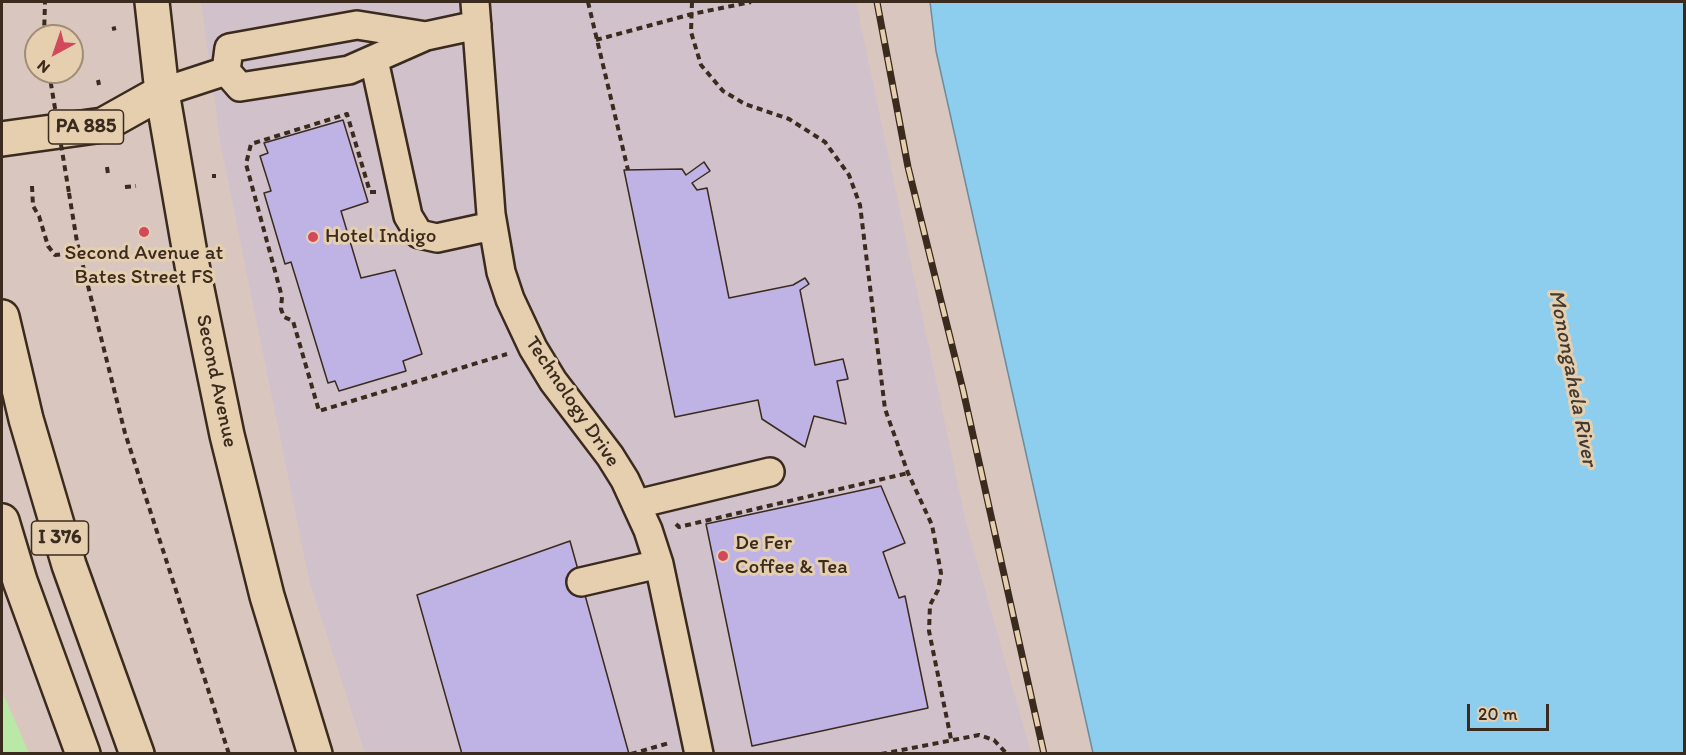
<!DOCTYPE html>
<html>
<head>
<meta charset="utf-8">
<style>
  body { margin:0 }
  #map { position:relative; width:1686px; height:755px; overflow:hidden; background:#d9c7bf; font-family:Itim,sans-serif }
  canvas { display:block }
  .frame { position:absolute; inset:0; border:3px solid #3b2a1e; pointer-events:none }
  .north { position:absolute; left:24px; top:24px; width:60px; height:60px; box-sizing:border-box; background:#e5cfaf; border:2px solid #a18d75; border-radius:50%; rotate:220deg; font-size:16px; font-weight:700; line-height:24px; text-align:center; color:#3b2a1e }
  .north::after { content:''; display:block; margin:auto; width:21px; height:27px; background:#d1495b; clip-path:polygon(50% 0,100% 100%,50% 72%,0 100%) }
  .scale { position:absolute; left:1467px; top:704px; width:82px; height:27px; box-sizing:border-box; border:3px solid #3b2a1e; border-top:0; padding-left:8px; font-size:18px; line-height:21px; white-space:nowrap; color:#3b2a1e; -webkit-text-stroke:4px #e5cfaf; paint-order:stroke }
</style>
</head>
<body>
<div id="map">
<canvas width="1686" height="755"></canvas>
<div class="frame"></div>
<div class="north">N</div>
<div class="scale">20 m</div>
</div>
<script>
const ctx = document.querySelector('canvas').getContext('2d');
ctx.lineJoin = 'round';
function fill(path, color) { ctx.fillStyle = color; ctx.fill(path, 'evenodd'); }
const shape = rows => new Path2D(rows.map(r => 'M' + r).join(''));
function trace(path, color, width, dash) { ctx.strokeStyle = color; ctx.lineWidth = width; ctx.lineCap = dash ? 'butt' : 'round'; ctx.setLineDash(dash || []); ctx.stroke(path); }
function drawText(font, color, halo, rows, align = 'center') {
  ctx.font = font + ' Itim,sans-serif'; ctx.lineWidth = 6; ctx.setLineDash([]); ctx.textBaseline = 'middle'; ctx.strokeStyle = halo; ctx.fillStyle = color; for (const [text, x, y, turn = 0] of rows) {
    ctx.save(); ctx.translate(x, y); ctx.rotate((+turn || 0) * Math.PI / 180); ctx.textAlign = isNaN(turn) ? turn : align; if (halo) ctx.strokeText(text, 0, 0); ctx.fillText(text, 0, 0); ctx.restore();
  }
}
const built = shape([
  [201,2,856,2,965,518,1031,753,365,753,309,580,221,146]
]);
const green = shape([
  [2,691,29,753,2,753]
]);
const water = shape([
  [930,2,1684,2,1684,753,1093,753,936,51,930,2]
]);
const building = shape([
  [343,120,368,202,341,211,361,278,395,270,422,354,403,361,406,371,339,391,335,381,328,383,291,262,285,264,264,193,271,191,260,156,268,153,264,143,343,120],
  [704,162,710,171,692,183,697,190,707,188,729,298,793,285,805,278,809,284,800,290,815,365,843,359,848,379,837,381,846,424,814,416,805,447,762,419,758,400,675,417,624,170,682,169,686,175,704,162],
  [881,486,905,543,883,552,899,598,905,596,928,708,752,746,706,524,881,486],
  [570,541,629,754,462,754,417,595,570,541]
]);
const path = shape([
  [588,2,628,170],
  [692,2,691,32,701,65,723,91,745,104,789,119,825,142,849,175,860,205,885,409,908,473,932,525,941,573,938,590,930,605,929,631,951,739],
  [112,29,116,28],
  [44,36,45,2],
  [596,40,692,14,751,2],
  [98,80,99,85],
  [107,167,108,174],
  [212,176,216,176],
  [32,186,33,206,39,216,48,246,55,255,80,252],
  [125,187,136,186],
  [376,192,370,192,347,114,251,144,246,164,282,297,281,309,284,317,293,321,319,411,507,354],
  [69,193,77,242,125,433,229,754],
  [676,524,679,527,908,473],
  [631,754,669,743],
  [881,754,979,735,994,740,1007,754]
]);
const minor = shape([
  [475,2,491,214,501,272,510,299,533,348,553,381,610,456,625,480,648,530,659,564,699,754],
  [426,36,357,25,229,48,226,71,240,87,349,70,426,36,477,25],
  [374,60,408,216,419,234,437,238,492,226],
  [162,92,226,71],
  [637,504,770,472],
  [581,582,659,564]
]);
const major = shape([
  [152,2,162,92,192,265,227,435,267,596,315,754],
  [2,139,103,125,162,92]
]);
const highway = shape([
  [2,317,26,419,69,565,137,754],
  [2,521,20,581,83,754]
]);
const rail = shape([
  [877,2,908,167,963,390,1044,754]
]);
const pathBridge = shape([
  [49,72,69,193]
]);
const markers = [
  [144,232,6,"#d1495b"],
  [313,237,6,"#d1495b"],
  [723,556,6,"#d1495b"]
];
const shields = [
  [86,127,75],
  [60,538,57]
];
const shieldNames = [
  ["PA 885",86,127],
  ["I 376",60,538]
];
const poiNames = [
  ["Hotel Indigo",325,237],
  ["Second Avenue at",144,254,"center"],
  ["Bates Street FS",144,278,"center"],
  ["De Fer",735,544],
  ["Coffee & Tea",735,568]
];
const streetNames = [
  ["Second Avenue",216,381,78],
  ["Technology Drive",572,402,56]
];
const waterNames = [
  ["Monongahela River",1572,378,79]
];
fill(built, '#d1c1ca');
fill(green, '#b9e8a7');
fill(water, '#8dceee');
trace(water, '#6c8c9b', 1.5);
fill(building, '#beb3e4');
trace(building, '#3b2a1e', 1.5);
trace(minor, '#3b2a1e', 32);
trace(major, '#3b2a1e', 38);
trace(highway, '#3b2a1e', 38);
trace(path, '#3b2a1e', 4, [6, 4.5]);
trace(minor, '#e5cfaf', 27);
trace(major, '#e5cfaf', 33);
trace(highway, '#e5cfaf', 33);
trace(rail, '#3b2a1e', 7);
trace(rail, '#e5cfaf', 4.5, [14]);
trace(pathBridge, '#3b2a1e', 4, [6, 4.5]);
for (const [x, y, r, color] of markers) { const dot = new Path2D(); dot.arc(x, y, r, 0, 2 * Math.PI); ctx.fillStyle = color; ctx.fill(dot); trace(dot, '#e5cfaf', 2); }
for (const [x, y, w] of shields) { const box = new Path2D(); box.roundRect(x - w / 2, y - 17, w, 34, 4.5); ctx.fillStyle = '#e5cfaf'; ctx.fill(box); trace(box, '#3b2a1e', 1.5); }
drawText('bold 20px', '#3b2a1e', null, shieldNames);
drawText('21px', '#3b2a1e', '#e5cfaf', poiNames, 'left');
drawText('21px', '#3b2a1e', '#e5cfaf', streetNames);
drawText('italic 22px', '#433a33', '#e5cfaf', waterNames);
</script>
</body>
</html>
